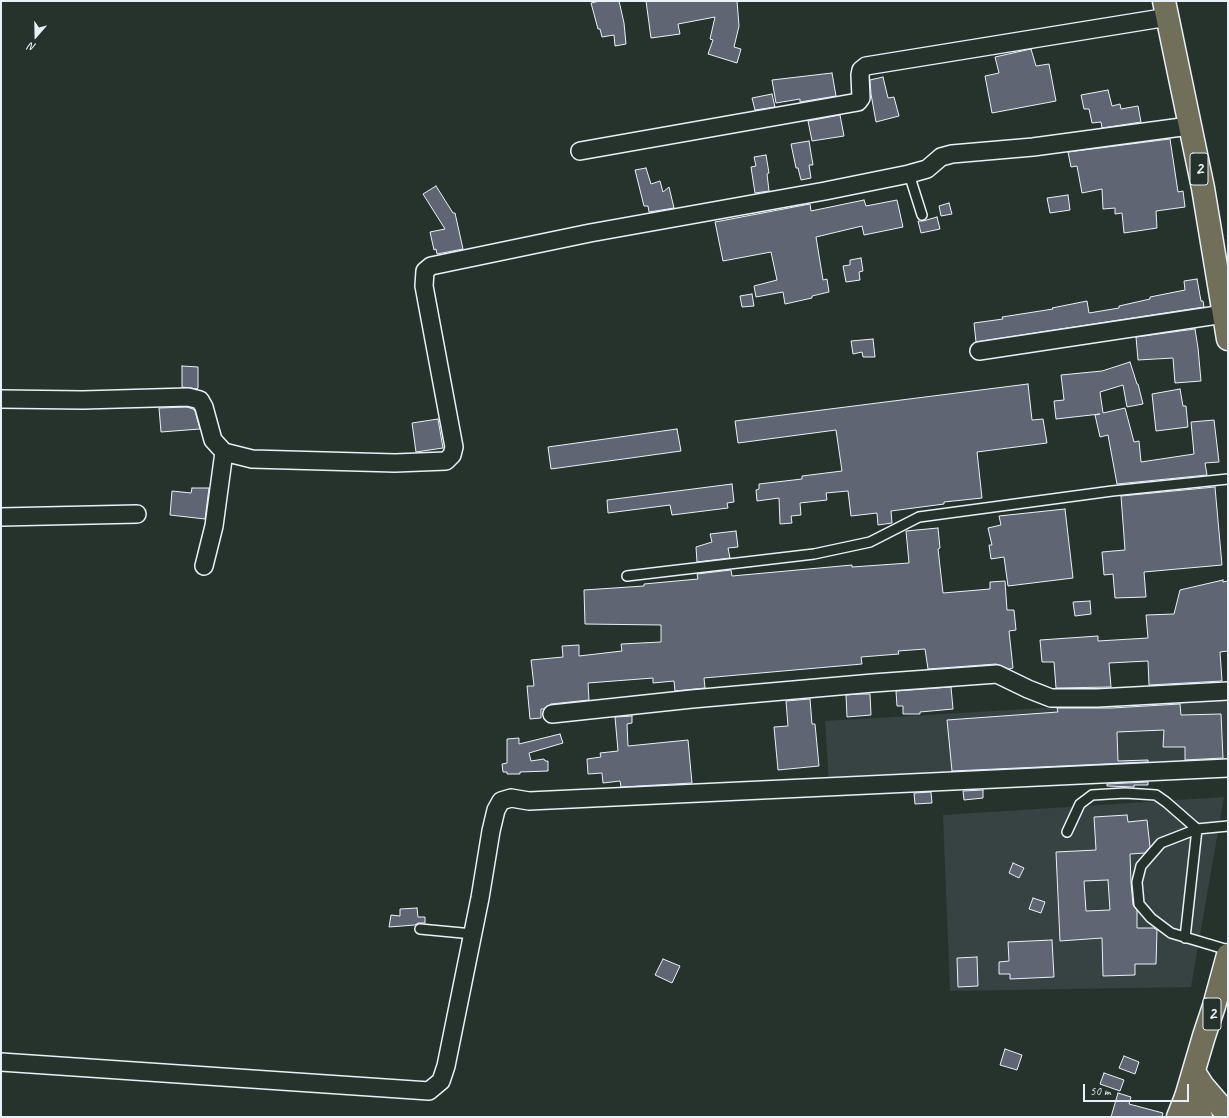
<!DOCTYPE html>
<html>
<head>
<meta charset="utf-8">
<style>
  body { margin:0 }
  #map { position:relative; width:1229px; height:1118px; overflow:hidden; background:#26332d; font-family:Caveat,sans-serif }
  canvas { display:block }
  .frame { position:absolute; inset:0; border:2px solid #e8f1f8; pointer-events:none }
  .north { position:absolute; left:16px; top:16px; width:40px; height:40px; -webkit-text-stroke:3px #26332d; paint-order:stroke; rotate:200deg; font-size:11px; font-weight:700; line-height:16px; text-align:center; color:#e8f1f8 }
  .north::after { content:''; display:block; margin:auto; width:14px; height:18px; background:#e8f1f8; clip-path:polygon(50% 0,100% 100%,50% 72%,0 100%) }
  .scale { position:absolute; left:1083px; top:1084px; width:106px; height:18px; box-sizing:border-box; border:2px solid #e8f1f8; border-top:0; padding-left:5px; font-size:12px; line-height:14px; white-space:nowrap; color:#e8f1f8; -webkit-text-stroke:3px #26332d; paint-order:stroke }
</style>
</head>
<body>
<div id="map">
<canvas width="1229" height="1118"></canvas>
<div class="frame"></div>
<div class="north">N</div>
<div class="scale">50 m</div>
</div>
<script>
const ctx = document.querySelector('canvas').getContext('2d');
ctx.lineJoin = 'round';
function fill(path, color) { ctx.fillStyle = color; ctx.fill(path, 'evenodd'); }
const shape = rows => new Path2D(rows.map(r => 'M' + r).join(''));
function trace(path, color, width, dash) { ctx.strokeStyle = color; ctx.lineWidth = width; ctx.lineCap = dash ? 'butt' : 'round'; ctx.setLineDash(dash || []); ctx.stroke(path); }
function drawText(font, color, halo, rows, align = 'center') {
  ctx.font = font + ' Caveat,sans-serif'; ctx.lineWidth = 4; ctx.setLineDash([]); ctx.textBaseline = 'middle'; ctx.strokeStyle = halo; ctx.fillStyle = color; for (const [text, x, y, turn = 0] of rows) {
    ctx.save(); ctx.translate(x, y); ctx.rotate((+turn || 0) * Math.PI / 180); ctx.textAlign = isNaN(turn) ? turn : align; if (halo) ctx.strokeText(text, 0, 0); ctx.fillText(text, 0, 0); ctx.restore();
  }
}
const built = shape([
  [1228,697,1228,769,829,784,825,721],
  [1224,797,1191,987,950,991,943,815]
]);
const building = shape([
  [600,1,619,1,624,23,626,44,615,46,614,35,602,37,600,29,598,29,591,3,600,1],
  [646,1,737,1,739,26,734,47,741,49,737,63,708,54,713,40,710,39,715,17,678,24,680,34,651,38,646,1],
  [1031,49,1036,66,1049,64,1056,101,992,113,985,76,999,73,995,57,1031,49],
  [832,73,836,96,800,102,800,99,776,103,772,80,832,73],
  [883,77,888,98,894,97,899,116,876,122,871,94,870,80,883,77],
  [1108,90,1112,106,1120,104,1121,109,1138,106,1141,122,1102,128,1101,122,1092,123,1089,109,1084,109,1081,95,1108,90],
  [772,94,775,107,755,110,752,98,772,94],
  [840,115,844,136,812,141,808,121,840,115],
  [1170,139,1178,192,1183,191,1185,207,1156,211,1157,228,1124,233,1122,213,1115,214,1115,208,1103,209,1102,189,1082,193,1077,166,1071,167,1068,152,1170,139],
  [809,141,813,165,809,165,811,178,801,180,798,168,796,168,791,144,809,141],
  [766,155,769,173,767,174,769,191,755,193,751,167,756,166,754,157,766,155],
  [646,168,651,184,660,181,663,192,669,187,674,208,649,212,648,206,644,206,635,170,646,168],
  [436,186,453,213,455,213,463,249,437,254,436,249,434,250,430,232,445,229,423,194,436,186],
  [1068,195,1070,210,1050,213,1047,198,1068,195],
  [864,200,866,206,897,200,903,227,864,235,862,226,816,237,823,280,827,279,829,292,812,296,812,298,785,304,783,292,756,297,754,286,777,280,771,252,723,261,715,222,810,204,811,211,864,200],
  [949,203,952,214,941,216,939,206,949,203],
  [937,217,940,229,921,233,918,221,923,221,937,217],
  [861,258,863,271,859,272,860,280,846,282,843,266,850,265,850,260,861,258],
  [1197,279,1201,301,1203,301,1204,307,976,342,974,323,1003,319,1002,317,1053,309,1052,308,1087,301,1089,313,1119,308,1119,306,1150,299,1150,297,1185,290,1184,281,1197,279],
  [752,294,754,306,742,307,740,296,752,294],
  [1195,329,1198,348,1201,381,1175,383,1173,358,1138,360,1136,337,1195,329],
  [873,339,875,357,863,357,862,352,853,354,851,341,873,339],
  [1130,362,1137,384,1138,384,1143,404,1127,407,1123,385,1100,392,1103,413,1125,408,1134,442,1139,441,1141,462,1194,454,1191,422,1214,420,1219,462,1205,463,1207,475,1117,484,1108,435,1100,437,1095,415,1100,414,1056,419,1054,401,1064,400,1061,375,1102,371,1130,362],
  [182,366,198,367,198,388,197,389,182,387,182,366],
  [1028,384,1032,420,1043,419,1047,443,977,452,982,498,944,502,944,504,891,511,892,523,878,525,877,513,851,516,848,491,826,493,827,500,800,503,801,515,791,516,792,523,780,524,779,498,757,501,756,490,759,489,759,484,802,479,802,476,842,471,836,430,738,443,735,421,1028,384],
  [1180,389,1183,406,1186,406,1188,427,1156,431,1152,394,1180,389],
  [187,407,193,409,195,411,200,429,161,432,159,408,187,407],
  [438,419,443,448,416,452,412,423,438,419],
  [677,429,681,451,551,469,548,447,677,429],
  [732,484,734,502,727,503,728,508,672,515,670,505,608,513,607,500,732,484],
  [1215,487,1222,565,1144,572,1146,597,1115,598,1113,574,1104,575,1102,552,1125,550,1121,496,1215,487],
  [192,488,209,488,205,519,170,515,172,491,191,493,192,488],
  [1065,509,1073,578,1008,586,1004,557,991,559,989,545,992,545,988,528,1001,525,999,516,1065,509],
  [938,528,940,548,938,549,943,593,990,589,990,582,1005,581,1007,610,1014,610,1016,630,1009,631,1013,668,1009,669,996,664,928,669,925,649,898,651,899,654,861,657,862,664,704,678,705,688,675,691,674,681,653,683,653,678,588,683,589,700,551,704,544,709,541,709,541,718,530,719,527,686,534,686,531,660,563,657,562,646,579,645,579,656,622,651,621,644,661,642,661,625,585,624,584,590,644,586,644,584,698,579,697,574,731,570,732,576,852,565,852,567,909,563,906,531,938,528],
  [736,531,738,547,728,548,730,558,697,562,696,547,712,542,710,534,736,531],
  [1223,580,1223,582,1228,581,1228,651,1220,652,1222,681,1149,685,1148,661,1109,663,1111,687,1056,688,1054,662,1042,662,1040,640,1098,636,1098,641,1148,638,1146,615,1174,614,1180,590,1223,580],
  [1090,601,1091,614,1075,616,1073,602,1090,601],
  [951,687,953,709,920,712,920,714,903,714,903,706,897,706,896,691,951,687],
  [860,694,870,694,871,715,847,717,846,695,860,694],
  [810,699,812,724,815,724,819,766,778,770,774,727,788,726,786,701,810,699],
  [1180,704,1181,715,1221,714,1223,758,1185,760,1185,747,1163,747,1164,730,1117,732,1118,761,1148,760,1148,762,952,771,947,720,1058,712,1057,708,1112,708,1180,704],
  [632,716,632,723,627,724,628,746,688,740,692,783,621,787,620,781,603,783,602,773,588,774,587,759,601,757,600,753,618,751,615,717,632,716],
  [560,734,563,743,529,753,531,761,544,759,545,761,548,761,548,771,520,772,520,774,507,774,507,772,503,772,502,764,507,763,507,739,519,738,519,744,560,734],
  [1148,782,1148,785,1134,785,1134,787,1107,786,1107,784,1148,782],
  [983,790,983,798,964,800,963,791,983,790],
  [931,792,932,803,915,804,914,793,931,792],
  [1127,815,1128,822,1147,820,1150,847,1145,853,1130,854,1131,883,1133,905,1137,910,1137,928,1154,928,1157,930,1156,964,1135,964,1135,975,1103,976,1102,938,1060,941,1056,852,1096,850,1094,817,1127,815],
  [1108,880,1110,910,1086,911,1084,881,1108,880],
  [1013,863,1024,868,1019,878,1009,873,1013,863],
  [1033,898,1045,902,1041,913,1029,909,1033,898],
  [417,908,418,917,425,917,425,923,418,923,415,925,389,927,391,915,400,916,400,909,417,908],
  [1052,940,1054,977,1010,979,1010,974,999,974,999,962,1009,961,1008,942,1052,940],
  [977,957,978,986,958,987,957,958,977,957],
  [663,959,680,966,672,983,655,975,663,959],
  [1005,1049,1022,1055,1017,1070,1000,1065,1005,1049],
  [1124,1056,1139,1062,1135,1074,1119,1068,1124,1056],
  [1104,1073,1124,1080,1120,1091,1100,1084,1104,1073],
  [1118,1093,1131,1097,1129,1104,1163,1113,1162,1117,1111,1117,1118,1093]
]);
const service = shape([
  [909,174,922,215],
  [627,576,814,554,870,542,919,517,1112,491,1228,479],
  [1228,826,1197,829,1161,843,1141,866,1137,882,1139,904,1151,918,1171,933,1228,950],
  [1067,832,1080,804,1092,795,1125,793,1156,795,1166,802,1197,829,1185,938],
  [420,929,473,934]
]);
const minor = shape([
  [580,151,858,102,861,98,860,75,861,70,866,66,1168,17],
  [979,351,1224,314],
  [1,399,83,400,188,397,200,400,204,407,213,440,224,452,252,459,395,463,446,461,452,455,454,447,424,286,425,271,431,266,590,233,825,191,909,174,927,169,941,157,952,154,1033,147,1189,126],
  [1,517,137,514],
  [204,566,214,526,224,452],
  [552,714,692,699,873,683,997,674,1028,689,1051,698,1097,698,1228,691],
  [1,1062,429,1091,441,1081,446,1066,480,898,491,831,496,810,501,801,511,798,529,801,1228,768]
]);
const primary = shape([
  [1194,1072,1203,1086,1228,1115],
  [1186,1097,1201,1117]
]);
const trunk = shape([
  [1164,1,1203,188,1228,339],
  [1178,1117,1186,1097,1204,1036,1214,1006,1228,955]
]);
const shields = [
  [1199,169,18],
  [1212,1014,18]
];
const shieldNames = [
  ["2",1199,169],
  ["2",1212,1014]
];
fill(built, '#374242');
fill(building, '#606573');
trace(building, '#e8f1f8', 1);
trace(service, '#e8f1f8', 12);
trace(minor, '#e8f1f8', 20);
trace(primary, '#e8f1f8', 25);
trace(trunk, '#e8f1f8', 25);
trace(service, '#26332d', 9);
trace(minor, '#26332d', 17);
trace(primary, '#716e59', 22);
trace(trunk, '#716e59', 22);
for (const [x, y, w] of shields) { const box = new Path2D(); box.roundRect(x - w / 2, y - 16, w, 32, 3); ctx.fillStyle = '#26332d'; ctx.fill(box); trace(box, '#e8f1f8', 1); }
drawText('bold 18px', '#e8f1f8', null, shieldNames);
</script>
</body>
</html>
